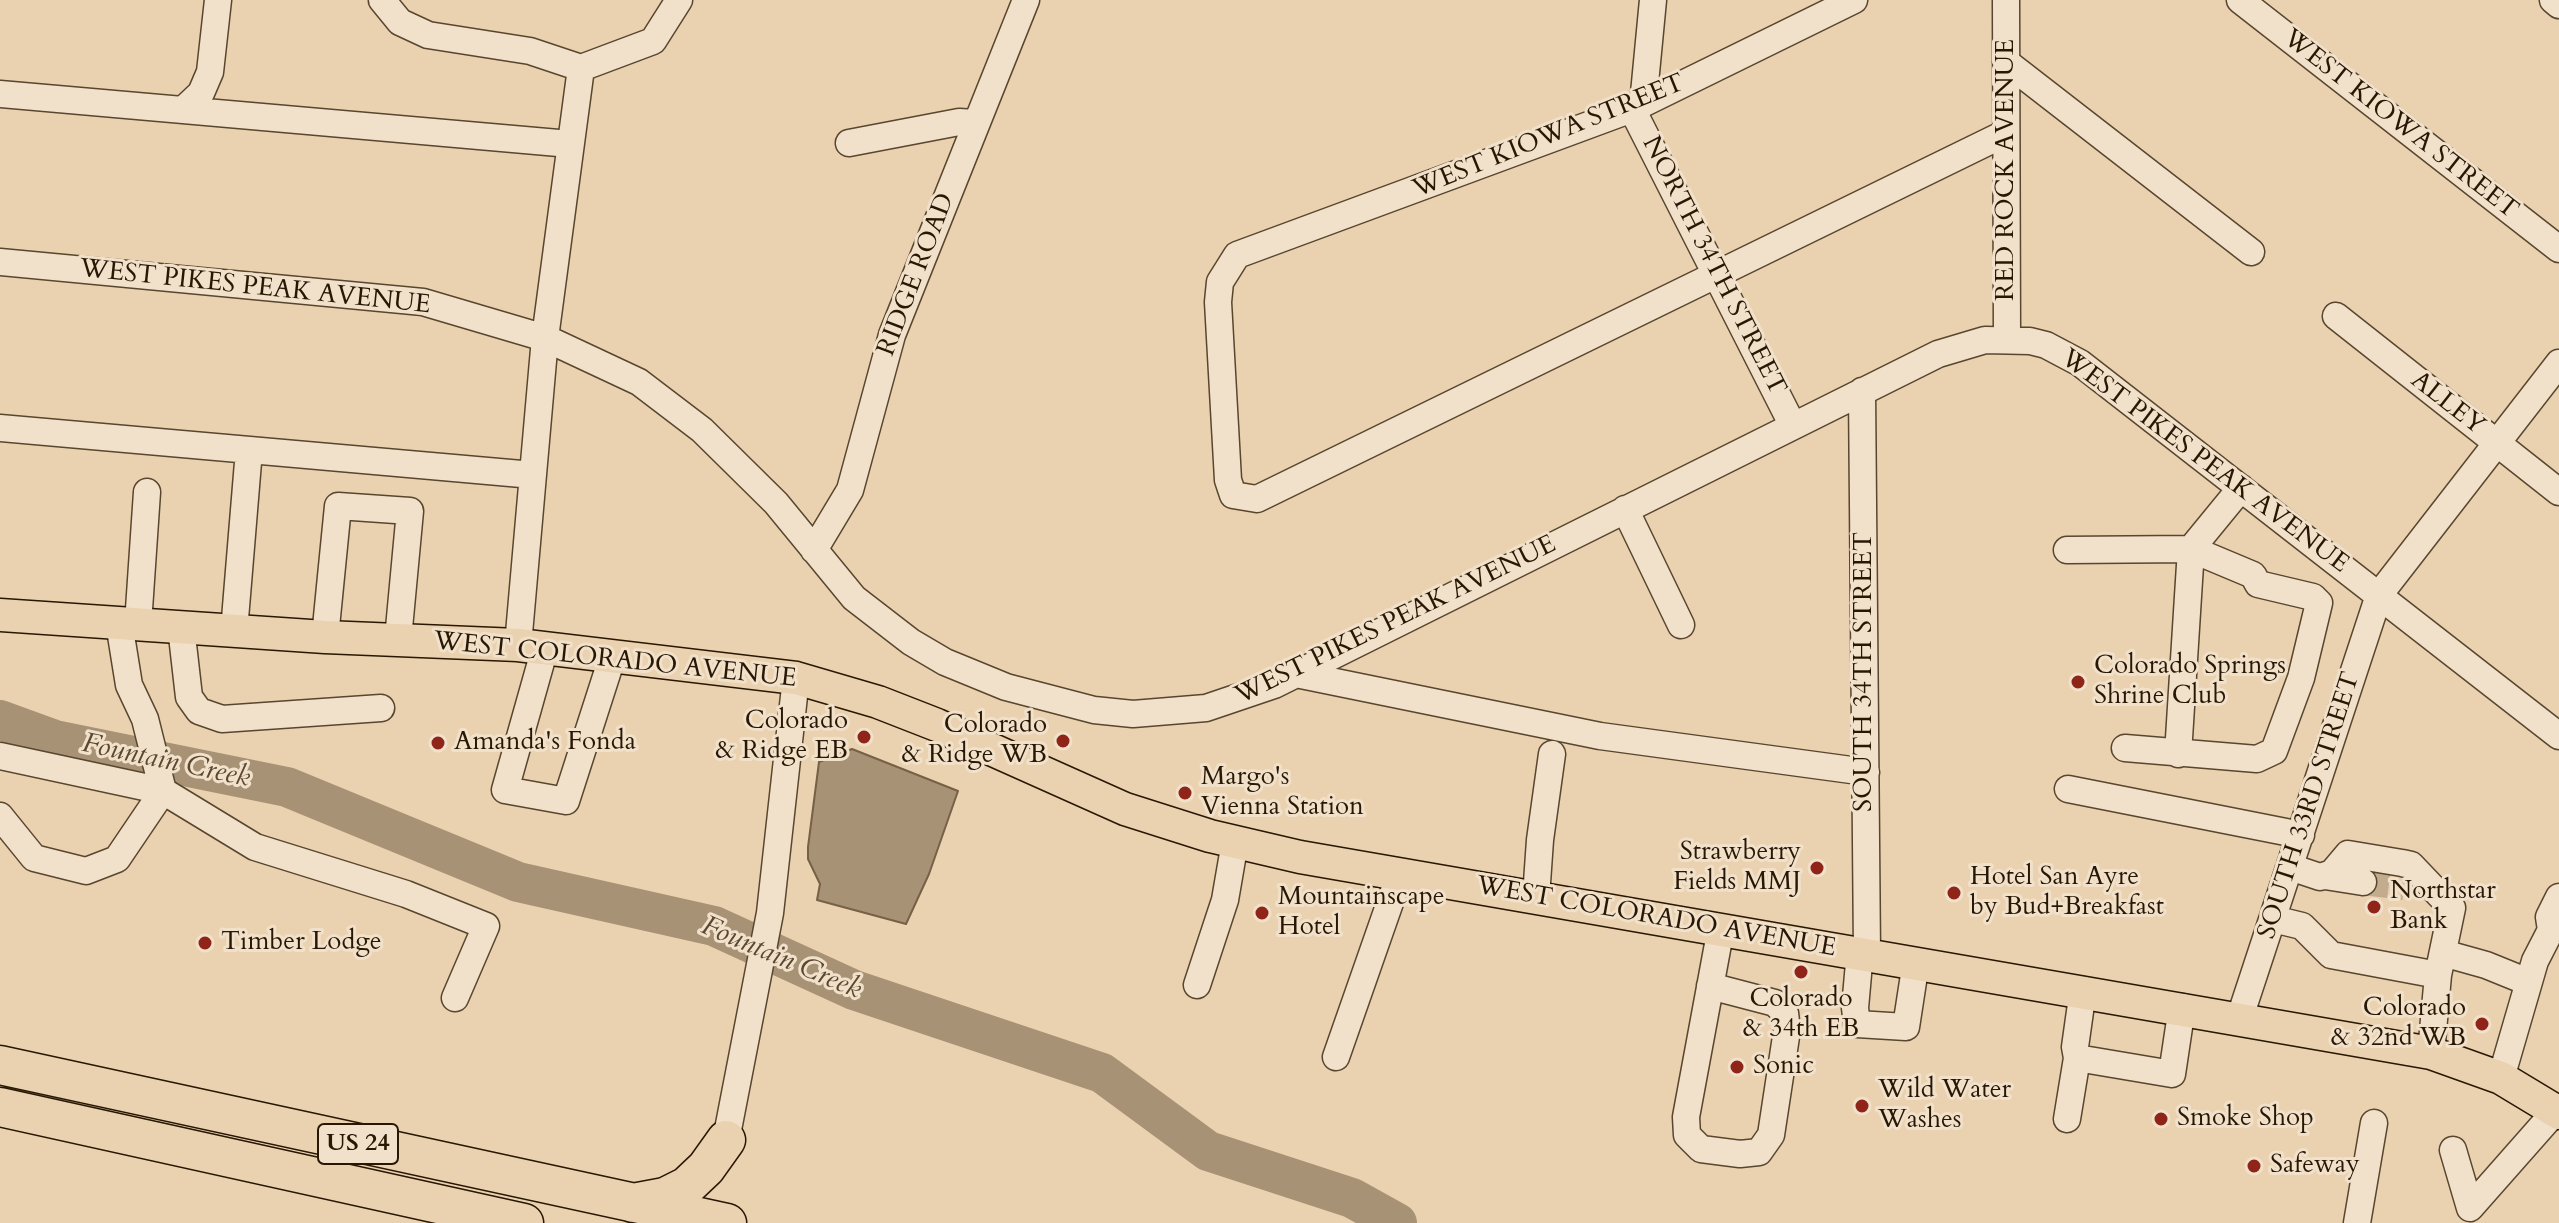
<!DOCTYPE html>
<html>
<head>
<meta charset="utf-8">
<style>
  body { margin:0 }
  canvas { display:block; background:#ead1af }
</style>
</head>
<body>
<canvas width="2559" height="1223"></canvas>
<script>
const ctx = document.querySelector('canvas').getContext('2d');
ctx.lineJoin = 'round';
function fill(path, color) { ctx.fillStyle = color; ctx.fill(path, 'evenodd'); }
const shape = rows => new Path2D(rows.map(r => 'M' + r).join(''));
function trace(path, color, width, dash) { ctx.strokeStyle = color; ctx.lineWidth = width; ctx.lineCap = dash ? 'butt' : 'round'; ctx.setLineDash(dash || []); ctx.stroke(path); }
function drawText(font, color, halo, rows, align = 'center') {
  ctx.font = font + ' Cardo,serif'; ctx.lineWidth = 6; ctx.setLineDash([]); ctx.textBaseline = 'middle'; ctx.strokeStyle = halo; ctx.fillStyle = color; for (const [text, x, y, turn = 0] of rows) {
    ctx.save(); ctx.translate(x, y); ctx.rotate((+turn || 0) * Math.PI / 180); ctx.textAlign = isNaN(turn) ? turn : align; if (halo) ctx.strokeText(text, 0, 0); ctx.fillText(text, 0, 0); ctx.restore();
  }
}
const water = shape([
  [852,749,958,791,929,874,906,924,817,900,820,884,808,859,808,847,819,762,852,749]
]);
const river = shape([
  [0,720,55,740,287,787,518,882,714,926,854,990,1102,1073,1208,1151,1352,1198,1397,1223]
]);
const minorTunnel = shape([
  [2363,882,2404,887]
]);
const minor = shape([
  [382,0,400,22,428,35,530,51,581,68],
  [1854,0,1632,109,1237,255,1220,282,1218,302,1228,480,1233,495,1257,499,2006,133],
  [2006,0,2007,339],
  [2240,0,2559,249],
  [2553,0,2559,5],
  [2006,62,2251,252],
  [0,94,570,144],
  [1643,104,1653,0],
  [1632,109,1792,424],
  [183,110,201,93,210,72,218,0],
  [849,143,959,122,975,123],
  [0,262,423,302,545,338,639,382,702,430,776,503,854,598,911,642,945,662,1006,687,1094,710,1133,714,1206,708,1274,685,1938,354,1985,340,2030,341,2046,345,2080,363,2559,736],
  [2336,316,2559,492],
  [1862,391,1867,953],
  [0,428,533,475],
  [1625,509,1681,625],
  [814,550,850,490,892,335,1026,0],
  [2067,550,2191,549,2253,575,2258,584,2313,597,2319,603,2301,678,2274,751,2257,759,2125,748],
  [138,624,147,492],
  [181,627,189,697,199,711,222,719,381,708],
  [234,631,249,450],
  [325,637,338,506,410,511,398,639],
  [518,645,545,338,581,68,653,41,679,0],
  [545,648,505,790,566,801,613,655],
  [1296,674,1600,736,1866,772],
  [2178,754,2191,549,2241,488],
  [0,756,163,791,255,847,406,894,486,926,455,998],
  [2068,789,2301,835],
  [0,816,34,858,86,871,117,859,163,791,145,719,129,685,119,623],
  [2290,867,2320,877,2332,873,2348,854,2402,863,2411,865,2452,908,2438,975,2431,1053],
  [2325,876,2363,882],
  [1536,897,1540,840,1552,754],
  [2273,919,2302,926,2331,955,2438,975],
  [2551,930,2549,917,2559,897],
  [1860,952,1855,1008,1857,1024,1906,1027,1916,962],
  [2443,953,2486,965,2528,982],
  [1197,985,1225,900,1235,842],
  [1710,986,1775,1003,1785,1013,1787,1030,1771,1135,1759,1152,1740,1154,1701,1149,1687,1135,1686,1117,1721,928],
  [2240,1017,2379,595,2559,363],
  [1336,1057,1400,874],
  [2077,1058,2075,1047,2083,990],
  [2501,1078,2535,961,2551,930,2559,927],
  [2067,1119,2077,1058,2172,1074,2182,1007],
  [726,1140,770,913,796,678],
  [2453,1150,2470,1208,2559,1107],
  [2357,1223,2374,1123]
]);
const major = shape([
  [0,615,325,637,518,645,796,678,878,702,937,725,1125,809,1210,836,1300,857,2431,1053,2501,1078,2559,1113]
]);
const highway = shape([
  [0,1065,727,1223],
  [0,1107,524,1223],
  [633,1203,665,1197,687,1186,706,1168,726,1140]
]);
const markers = [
  [2078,682,8,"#8f2418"],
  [864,737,8,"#8f2418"],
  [1063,741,8,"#8f2418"],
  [438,743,8,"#8f2418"],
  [1185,793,8,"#8f2418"],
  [1817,868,8,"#8f2418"],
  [1954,893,8,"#8f2418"],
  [2374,907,8,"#8f2418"],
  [1262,913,8,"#8f2418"],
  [205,943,8,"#8f2418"],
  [1801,972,8,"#8f2418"],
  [2482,1024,8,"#8f2418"],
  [1737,1067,8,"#8f2418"],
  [1862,1106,8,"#8f2418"],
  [2161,1119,8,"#8f2418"],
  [2254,1166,8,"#8f2418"]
];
const shields = [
  [358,1144,80]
];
const shieldNames = [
  ["US 24",358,1144]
];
const streetNames = [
  ["WEST KIOWA STREET",2400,125,38],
  ["WEST KIOWA STREET",1549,137,-22],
  ["RED ROCK AVENUE",2007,170,-90],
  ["NORTH 34TH STREET",1713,266,63],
  ["RIDGE ROAD",917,275,-69],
  ["WEST PIKES PEAK AVENUE",255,288,6],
  ["ALLEY",2447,404,38],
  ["WEST PIKES PEAK AVENUE",2204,462,37],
  ["WEST PIKES PEAK AVENUE",1396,621,-26],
  ["WEST COLORADO AVENUE",615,661,6],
  ["SOUTH 34TH STREET",1865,672,-90],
  ["SOUTH 33RD STREET",2310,806,-72],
  ["WEST COLORADO AVENUE",1656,918,10]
];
const poiNames = [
  ["Colorado Springs",2094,667],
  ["Shrine Club",2094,697],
  ["Colorado",848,722,"right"],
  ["& Ridge EB",848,752,"right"],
  ["Colorado",1047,726,"right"],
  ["& Ridge WB",1047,756,"right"],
  ["Amanda's Fonda",454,743],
  ["Margo's",1201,778],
  ["Vienna Station",1201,808],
  ["Strawberry",1801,853,"right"],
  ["Fields MMJ",1801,883,"right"],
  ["Hotel San Ayre",1970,878],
  ["by Bud+Breakfast",1970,908],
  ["Northstar",2390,892],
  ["Bank",2390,922],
  ["Mountainscape",1278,898],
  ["Hotel",1278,928],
  ["Timber Lodge",221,943],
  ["Colorado",1801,1000,"center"],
  ["& 34th EB",1801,1030,"center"],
  ["Colorado",2466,1009,"right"],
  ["& 32nd WB",2466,1039,"right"],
  ["Sonic",1753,1067],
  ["Wild Water",1878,1091],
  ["Washes",1878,1121],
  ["Smoke Shop",2177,1119],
  ["Safeway",2270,1166]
];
const waterNames = [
  ["Fountain Creek",166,762,12],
  ["Fountain Creek",781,959,23]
];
fill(water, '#a89275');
trace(water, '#756147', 2);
trace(river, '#a89275', 40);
trace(minorTunnel, '#c3ac8d', 26, [26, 13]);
trace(minor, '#58462e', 29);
trace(major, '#281703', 35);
trace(highway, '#281703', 41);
trace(minor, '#f1e1cb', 26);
trace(major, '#ead1af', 32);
trace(highway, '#ead1af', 38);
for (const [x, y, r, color] of markers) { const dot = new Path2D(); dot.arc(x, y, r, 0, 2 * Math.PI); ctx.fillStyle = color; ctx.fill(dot); trace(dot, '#f1e1cb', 3); }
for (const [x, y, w] of shields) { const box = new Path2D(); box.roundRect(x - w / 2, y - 20, w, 40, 6); ctx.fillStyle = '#f1e1cb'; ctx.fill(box); trace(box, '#281703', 2); }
drawText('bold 24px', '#281703', null, shieldNames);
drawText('26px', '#281703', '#f1e1cb', streetNames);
drawText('26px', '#281703', '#f1e1cb', poiNames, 'left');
drawText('italic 28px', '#5b4831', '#f1e1cb', waterNames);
</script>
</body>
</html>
